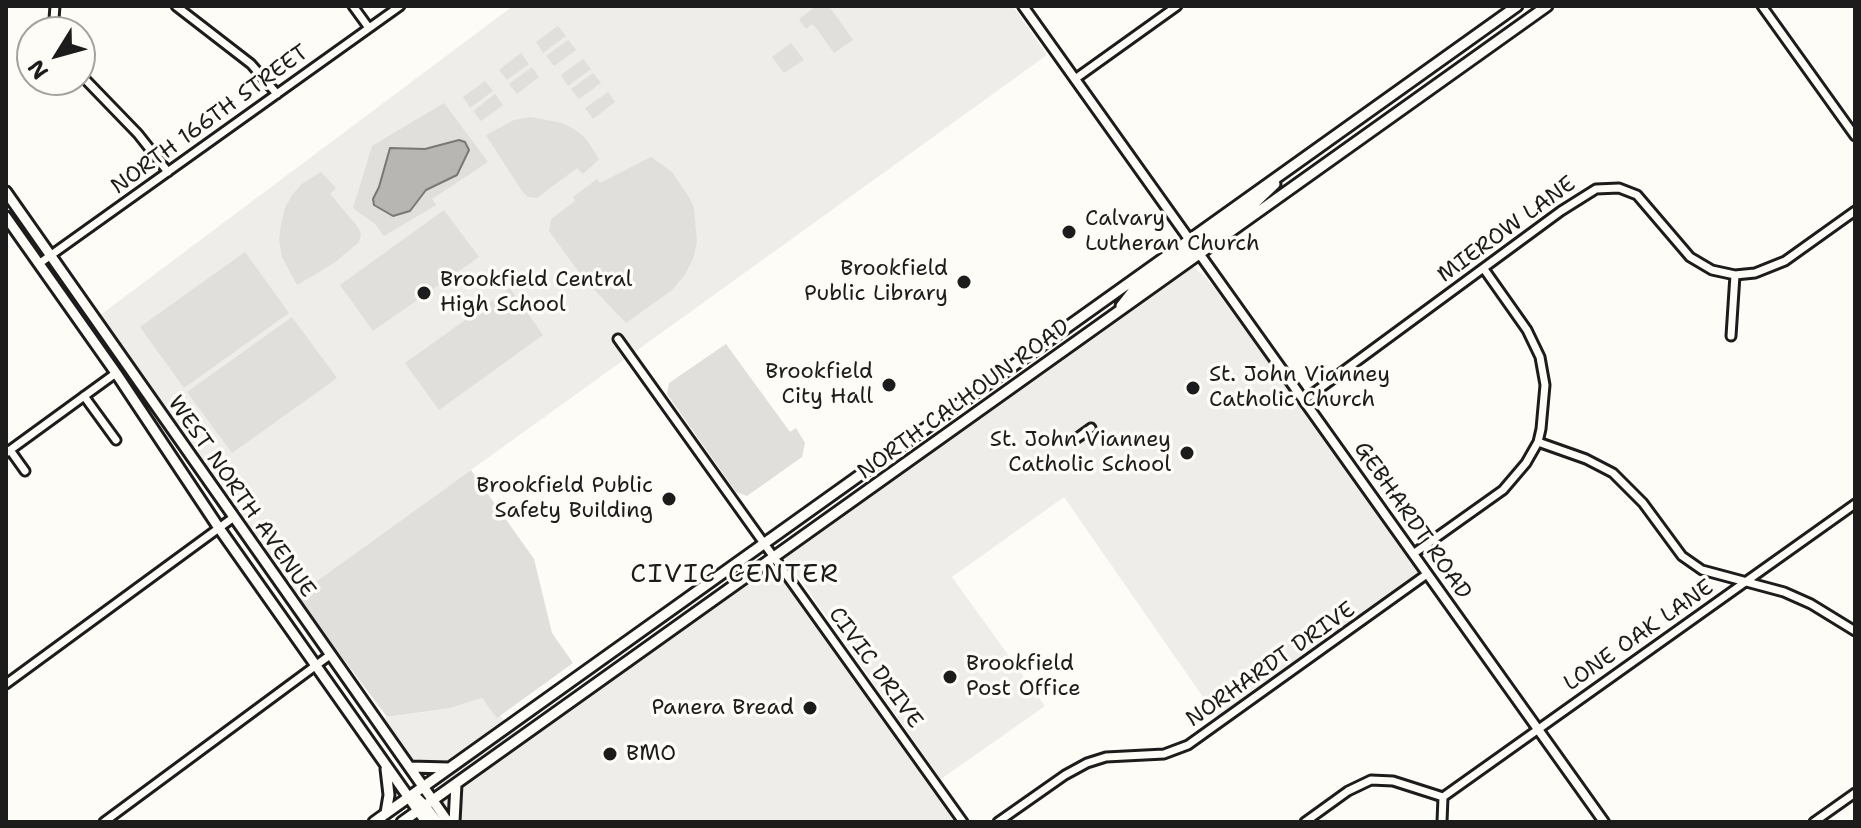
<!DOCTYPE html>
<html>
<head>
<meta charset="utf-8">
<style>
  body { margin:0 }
  #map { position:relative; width:1861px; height:828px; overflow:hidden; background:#fdfcf7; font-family:"Shantell Sans",sans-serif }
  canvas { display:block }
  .frame { position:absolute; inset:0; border:8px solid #1c1c1c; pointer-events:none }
  .north { position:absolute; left:16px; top:16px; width:80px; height:80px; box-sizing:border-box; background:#fdfcf7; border:2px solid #a3a29f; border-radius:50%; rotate:233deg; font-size:22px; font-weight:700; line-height:32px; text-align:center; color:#1c1c1c }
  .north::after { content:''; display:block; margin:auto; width:28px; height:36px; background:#1c1c1c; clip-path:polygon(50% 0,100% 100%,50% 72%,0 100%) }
</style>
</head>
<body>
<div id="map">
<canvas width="1861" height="828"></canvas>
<div class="frame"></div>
<div class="north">N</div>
</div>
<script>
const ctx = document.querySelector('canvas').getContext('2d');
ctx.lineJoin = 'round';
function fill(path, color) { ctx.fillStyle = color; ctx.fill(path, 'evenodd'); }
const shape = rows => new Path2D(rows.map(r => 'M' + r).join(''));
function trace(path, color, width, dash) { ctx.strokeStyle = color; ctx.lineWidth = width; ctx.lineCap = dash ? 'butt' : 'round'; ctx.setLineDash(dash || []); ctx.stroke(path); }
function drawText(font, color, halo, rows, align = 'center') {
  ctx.font = font + ' "Shantell Sans",sans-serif'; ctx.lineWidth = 7; ctx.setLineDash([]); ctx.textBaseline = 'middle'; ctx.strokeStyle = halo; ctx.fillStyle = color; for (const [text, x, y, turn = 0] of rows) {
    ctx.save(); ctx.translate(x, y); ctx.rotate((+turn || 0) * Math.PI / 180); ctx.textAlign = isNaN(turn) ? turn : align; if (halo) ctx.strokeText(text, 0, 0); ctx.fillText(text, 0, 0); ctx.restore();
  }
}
const built = shape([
  [513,6,1013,6,1047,55,296,596,99,316],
  [1188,262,1205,277,1270,352,1427,574,1221,723,1064,497,952,577,1045,706,941,779,786,559,792,551,998,406,994,400],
  [779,566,963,822,448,822,383,718,451,708,482,698,526,741,763,572]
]);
const green = shape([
  [816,6,829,6,853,40,834,53,817,29,812,24,806,29,799,19],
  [558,26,566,36,543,53,536,42],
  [568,40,576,50,554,66,546,56],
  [791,43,804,60,784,73,772,57],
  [521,53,529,64,507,80,499,70],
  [583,59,591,69,568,86,561,75],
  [532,67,539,77,517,94,509,84],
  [593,73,601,83,579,99,571,89],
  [485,81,493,91,470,108,463,97],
  [608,92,615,102,593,119,585,108],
  [495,94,503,105,481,121,473,111],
  [444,103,488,162,432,199,436,205,384,236,375,224,353,208,372,146],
  [531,117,562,123,576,130,587,140,599,159,583,174,577,168,537,198,528,197,522,191,486,135,514,120],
  [651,157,672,172,689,197,694,208,697,242,693,259,684,276,672,290,626,323,584,279,549,231,551,219,575,201,573,197,597,179,600,183],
  [321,172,336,188,330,194,357,226,361,234,359,242,334,263,297,285,282,257,279,240,281,224,285,208,292,195,302,184],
  [444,210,479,257,373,331,340,285],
  [245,252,289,313,184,388,140,327],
  [510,288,543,335,439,410,405,363],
  [292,317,337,378,232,453,187,392],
  [726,344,790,432,796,428,805,443,802,457,747,496,736,492,667,394,669,383],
  [471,470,534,559,552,633,573,663,497,718,482,698,451,708,387,717,296,596]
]);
const water = shape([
  [459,140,465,142,469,150,457,175,426,190,410,211,393,216,374,205,373,199,379,187,390,148,425,149,459,140]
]);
const minor = shape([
  [176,6,251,64,277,94],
  [353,6,369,28],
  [1762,6,1855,136],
  [53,32,55,6],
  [80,74,138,134,168,172],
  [1075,79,1177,6],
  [40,263,400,6],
  [1731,336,1735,275],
  [618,339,963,822],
  [84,396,116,440],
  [1304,400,1561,211,1596,189,1619,188,1637,195,1690,257,1712,270,1735,275,1755,273,1785,261,1855,211],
  [1073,441,1091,428],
  [1538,442,1586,459,1613,473,1643,503,1682,556,1702,570,1784,592,1811,604,1855,631],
  [10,450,25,471],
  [6,453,116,373],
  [1413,554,1503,490,1526,463,1538,442,1541,429,1545,385,1540,357,1527,330,1484,269],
  [6,684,234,517],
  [1443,797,1855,504],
  [104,822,330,655],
  [998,822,1065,775,1087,763,1106,757,1164,754,1188,745,1427,574],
  [1305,822,1348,791,1371,780,1393,781,1443,797],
  [1442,822,1443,797],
  [1814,822,1855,793]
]);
const tertiary = shape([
  [1023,6,1604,822]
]);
const secondary = shape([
  [6,192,448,822],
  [6,217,116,373,219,528,426,822],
  [1200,253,1200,243,1253,205,1275,184],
  [1121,306,1132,292,1188,251,1192,246,1191,239],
  [410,767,449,768],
  [408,797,418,799,425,806,437,822],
  [386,813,389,795,386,769],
  [374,822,1517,6],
  [402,822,1547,6],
  [454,822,456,784]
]);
const markers = [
  [1069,232,8,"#1c1c1c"],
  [964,282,8,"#1c1c1c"],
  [424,293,8,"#1c1c1c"],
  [889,385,8,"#1c1c1c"],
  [1193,388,8,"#1c1c1c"],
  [1187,453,8,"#1c1c1c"],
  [669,499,8,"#1c1c1c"],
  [950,677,8,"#1c1c1c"],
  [810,708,8,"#1c1c1c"],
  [610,754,8,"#1c1c1c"]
];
const streetNames = [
  ["NORTH 166TH STREET",210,120,-36],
  ["MIEROW LANE",1507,230,-36],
  ["NORTH CALHOUN ROAD",964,400,-36],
  ["WEST NORTH AVENUE",241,497,55],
  ["GEBHARDT ROAD",1412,521,55],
  ["LONE OAK LANE",1639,636,-35],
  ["NORHARDT DRIVE",1271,665,-35],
  ["CIVIC DRIVE",875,668,54]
];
const poiNames = [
  ["Calvary",1085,219],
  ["Lutheran Church",1085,244],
  ["Brookfield",948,269,"right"],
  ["Public Library",948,294,"right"],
  ["Brookfield Central",440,280],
  ["High School",440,305],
  ["Brookfield",873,372,"right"],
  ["City Hall",873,397,"right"],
  ["St. John Vianney",1209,375],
  ["Catholic Church",1209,400],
  ["St. John Vianney",1171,440,"right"],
  ["Catholic School",1171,465,"right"],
  ["Brookfield Public",653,486,"right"],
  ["Safety Building",653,511,"right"],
  ["Brookfield",966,664],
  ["Post Office",966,689],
  ["Panera Bread",794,708,"right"],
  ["BMO",626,754]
];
const quarterNames = [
  ["CIVIC CENTER",735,575]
];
fill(built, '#eeede9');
fill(green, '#e0dfdb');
fill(water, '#b7b6b2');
trace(water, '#797876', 2);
trace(minor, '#1c1c1c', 13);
trace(tertiary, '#1c1c1c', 14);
trace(secondary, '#1c1c1c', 15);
trace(minor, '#fdfcf7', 7);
trace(tertiary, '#fdfcf7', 8);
trace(secondary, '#fdfcf7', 9);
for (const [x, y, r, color] of markers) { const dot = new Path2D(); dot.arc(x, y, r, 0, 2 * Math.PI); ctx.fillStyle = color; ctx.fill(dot); trace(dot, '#fdfcf7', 3); }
drawText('22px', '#1c1c1c', '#fdfcf7', streetNames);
drawText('22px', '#1c1c1c', '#fdfcf7', poiNames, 'left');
ctx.letterSpacing = '2px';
drawText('26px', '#1c1c1c', '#fdfcf7', quarterNames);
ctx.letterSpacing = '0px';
</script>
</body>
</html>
